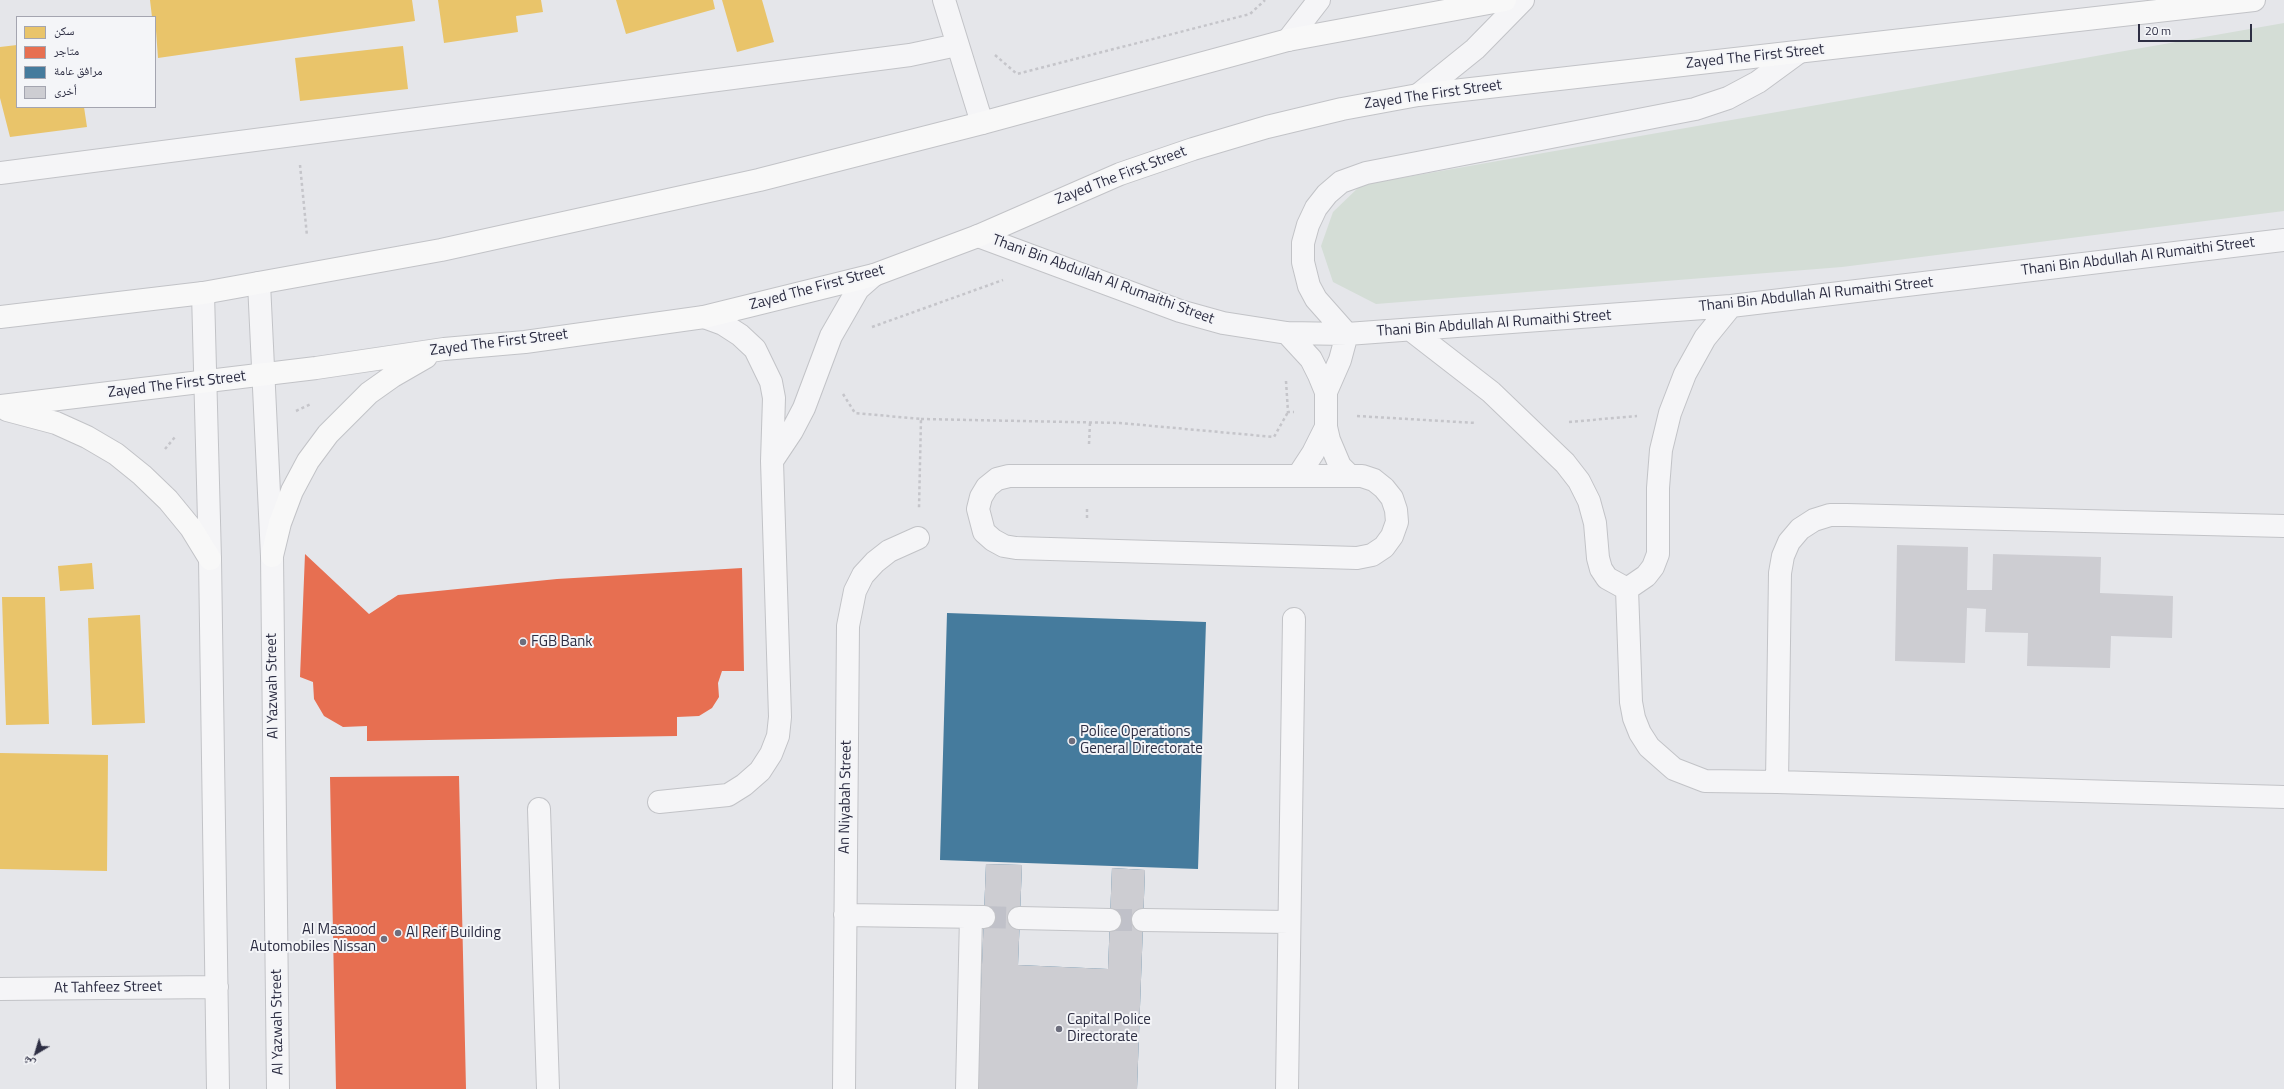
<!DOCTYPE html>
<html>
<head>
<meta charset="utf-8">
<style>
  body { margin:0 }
  #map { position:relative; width:2284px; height:1089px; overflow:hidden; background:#e5e6ea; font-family:"Titillium Web","Noto Naskh Arabic",sans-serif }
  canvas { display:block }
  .legend { position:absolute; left:16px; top:16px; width:140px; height:92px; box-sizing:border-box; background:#f4f5f8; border:1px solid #a4a5b0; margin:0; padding:5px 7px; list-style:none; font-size:12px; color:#2d2e43 }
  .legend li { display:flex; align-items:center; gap:8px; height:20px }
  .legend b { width:20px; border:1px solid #a4a5b0 }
  .north { position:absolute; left:16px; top:1033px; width:40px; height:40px; -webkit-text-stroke:3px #f4f5f8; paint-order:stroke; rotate:218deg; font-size:11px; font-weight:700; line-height:16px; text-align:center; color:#2d2e43 }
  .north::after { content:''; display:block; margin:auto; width:14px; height:18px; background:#2d2e43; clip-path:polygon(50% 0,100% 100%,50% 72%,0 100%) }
  .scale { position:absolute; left:2138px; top:24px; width:114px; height:18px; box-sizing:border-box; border:2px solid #2d2e43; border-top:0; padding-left:5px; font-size:12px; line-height:14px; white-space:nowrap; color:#2d2e43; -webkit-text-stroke:3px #f4f5f8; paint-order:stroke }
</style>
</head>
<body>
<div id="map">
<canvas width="2284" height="1089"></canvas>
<ul class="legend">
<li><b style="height:11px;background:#e9c46a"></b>سكن</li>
<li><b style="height:11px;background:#e76f51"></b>متاجر</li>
<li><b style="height:11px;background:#457b9d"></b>مرافق عامة</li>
<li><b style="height:11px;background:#cdcdd2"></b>أخرى</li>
</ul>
<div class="north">ش</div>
<div class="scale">20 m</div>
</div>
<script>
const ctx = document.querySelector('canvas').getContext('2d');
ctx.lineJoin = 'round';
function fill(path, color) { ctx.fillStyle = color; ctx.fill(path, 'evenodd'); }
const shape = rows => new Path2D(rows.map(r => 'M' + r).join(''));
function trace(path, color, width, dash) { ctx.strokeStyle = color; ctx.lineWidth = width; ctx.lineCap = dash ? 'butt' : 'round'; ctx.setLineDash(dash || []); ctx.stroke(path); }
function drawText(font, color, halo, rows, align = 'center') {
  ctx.font = font + ' "Titillium Web",sans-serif'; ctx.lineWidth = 4; ctx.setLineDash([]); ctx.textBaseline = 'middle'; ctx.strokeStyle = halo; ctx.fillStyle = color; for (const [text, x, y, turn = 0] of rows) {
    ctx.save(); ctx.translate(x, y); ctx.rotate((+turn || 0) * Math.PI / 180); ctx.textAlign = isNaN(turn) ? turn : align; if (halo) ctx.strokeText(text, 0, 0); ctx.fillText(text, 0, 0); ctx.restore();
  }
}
const green = shape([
  [2284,23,2284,211,1842,267,1376,304,1333,282,1321,246,1333,212,1361,185]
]);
const homes = shape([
  [150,0,412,0,415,21,158,58,155,17,152,17],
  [438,0,541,0,543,12,516,16,518,32,444,43],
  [616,0,713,0,715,9,626,34],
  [722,0,762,0,774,42,737,52],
  [17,45,17,107,84,107,87,127,10,137,0,98,0,47],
  [403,46,408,89,300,101,295,58],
  [92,563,94,589,60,591,58,566],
  [2,597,45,597,49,724,6,725],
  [140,615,145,723,92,725,88,618],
  [0,753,108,755,107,871,0,869]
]);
const shops = shape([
  [305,554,369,614,398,595,557,579,742,568,744,671,722,671,718,683,719,697,712,708,699,716,677,717,677,736,367,741,367,726,343,727,324,716,314,699,313,682,300,677],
  [459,776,466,1089,336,1089,330,777]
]);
const public = shape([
  [947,613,1206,622,1198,869,940,860],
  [986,864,1022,865,1018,965,1108,969,1112,868,1145,870,1137,1089,977,1089]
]);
const building = shape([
  [1897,545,1968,547,1967,590,1992,590,1993,554,2101,557,2100,593,2173,596,2172,638,2111,636,2110,668,2027,666,2028,633,1985,632,1986,609,1967,608,1965,663,1895,661],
  [986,864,1022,865,1018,965,1108,969,1112,868,1145,870,1137,1089,977,1089]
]);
const minorTunnel = shape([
  [984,917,1019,918],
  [1110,920,1143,920]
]);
const path = shape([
  [995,55,1017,74,1250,14,1265,0],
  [300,165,307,236],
  [872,327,1003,280],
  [1286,381,1288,412,1294,412],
  [843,394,855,413,921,419,919,508],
  [296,411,311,404],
  [1357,416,1476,423],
  [921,419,1120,423,1274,437,1288,412],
  [1569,422,1637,416],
  [1089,444,1090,423],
  [165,449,175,437],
  [1087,518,1087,507]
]);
const minor = shape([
  [944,0,982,123],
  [1288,40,1319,0],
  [1418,95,1475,49,1523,0],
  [0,173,910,55,957,45],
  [978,236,1180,311,1223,323,1287,333,1347,334,1731,306,2284,240],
  [259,283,272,556,278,1089],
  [203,293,210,559,218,1089],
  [1411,330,1491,392,1565,463,1579,481,1589,501,1595,523,1598,558,1601,569,1607,578,1627,589,1646,576,1653,567,1658,554,1658,488,1661,450,1670,413,1685,374,1705,338,1731,306],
  [1287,333,1311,359,1319,375,1326,392,1326,427,1329,440,1340,466,1350,476,1362,476,1374,480,1384,488,1392,498,1396,510,1397,522,1392,536,1384,547,1372,555,1357,558,1016,548,1004,546,993,540,984,532,978,509,981,497,987,487,997,479,1009,476,1350,476],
  [1347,334,1316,299,1309,286,1303,262,1303,243,1308,225,1316,208,1327,194,1341,182,1366,173,1695,109,1728,98,1758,82,1799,52],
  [1326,392,1340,360,1347,334],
  [772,461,792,431,804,408,831,336,858,289,874,275],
  [1298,476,1313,453,1326,427],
  [2284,526,1846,515,1830,515,1814,520,1800,529,1789,542,1783,556,1780,573,1777,782,2284,797],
  [1627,589,1631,702,1634,718,1640,733,1649,747,1674,769,1705,781,1777,782],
  [659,802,728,795,744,785,760,771,771,754,778,736,780,717,772,461,774,398,771,382,755,349,740,335,723,324,704,317],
  [539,809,548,1089],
  [845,915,984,917],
  [1019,918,1110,920],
  [1143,920,1289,922],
  [0,989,217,987],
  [844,1089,848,626,855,591,863,575,875,562,889,551,918,538],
  [967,1089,971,917],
  [1287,1089,1294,619]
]);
const major = shape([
  [0,317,203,293,441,250,759,180,982,123,1288,40,1505,0],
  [0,406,316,368,444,349,525,342,704,317,874,275,978,236,1120,174,1193,149,1267,127,1342,109,1418,95,2254,0],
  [7,410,56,423,87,437,116,454,142,475,168,500,191,528,210,559],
  [272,556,280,523,292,491,308,461,328,434,369,393,393,376,426,357]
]);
const markers = [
  [523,642,4,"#6d6e7d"],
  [1072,741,4,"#6d6e7d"],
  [398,933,4,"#6d6e7d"],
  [384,939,4,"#6d6e7d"],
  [1059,1029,4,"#6d6e7d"]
];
const streetNames = [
  ["Zayed The First Street",1755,57,-6],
  ["Zayed The First Street",1433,95,-8],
  ["Zayed The First Street",1121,176,-21],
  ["Thani Bin Abdullah Al Rumaithi Street",2138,257,-7],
  ["Thani Bin Abdullah Al Rumaithi Street",1103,280,20],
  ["Zayed The First Street",817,288,-15],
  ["Thani Bin Abdullah Al Rumaithi Street",1816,295,-6],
  ["Thani Bin Abdullah Al Rumaithi Street",1494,324,-4],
  ["Zayed The First Street",499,343,-7],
  ["Zayed The First Street",177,385,-7],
  ["Al Yazwah Street",273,686,-91],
  ["An Niyabah Street",846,797,-89],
  ["At Tahfeez Street",108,988,-1],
  ["Al Yazwah Street",278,1022,-91]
];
const poiNames = [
  ["FGB Bank",531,642],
  ["Police Operations",1080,732],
  ["General Directorate",1080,749],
  ["Al Masaood",376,930,"right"],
  ["Automobiles Nissan",376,947,"right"],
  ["Al Reif Building",406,933],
  ["Capital Police",1067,1020],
  ["Directorate",1067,1037]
];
fill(green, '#d4ddd6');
fill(homes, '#e9c46a');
fill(shops, '#e76f51');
fill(public, '#457b9d');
fill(building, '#cdcdd2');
trace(minorTunnel, '#c0c1c9', 22, [22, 11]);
trace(minor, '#c2c3c7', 24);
trace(major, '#c2c3c7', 24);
trace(path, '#c5c5ca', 2.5, [3, 3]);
trace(minor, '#f5f5f7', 22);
trace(major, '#f8f8f8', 22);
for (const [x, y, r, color] of markers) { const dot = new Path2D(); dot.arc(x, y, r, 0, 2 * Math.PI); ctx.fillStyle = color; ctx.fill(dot); trace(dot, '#f4f5f8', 1.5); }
drawText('15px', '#2d2e43', '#f4f5f8', streetNames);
drawText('15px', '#2d2e43', '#f4f5f8', poiNames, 'left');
</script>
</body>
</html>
